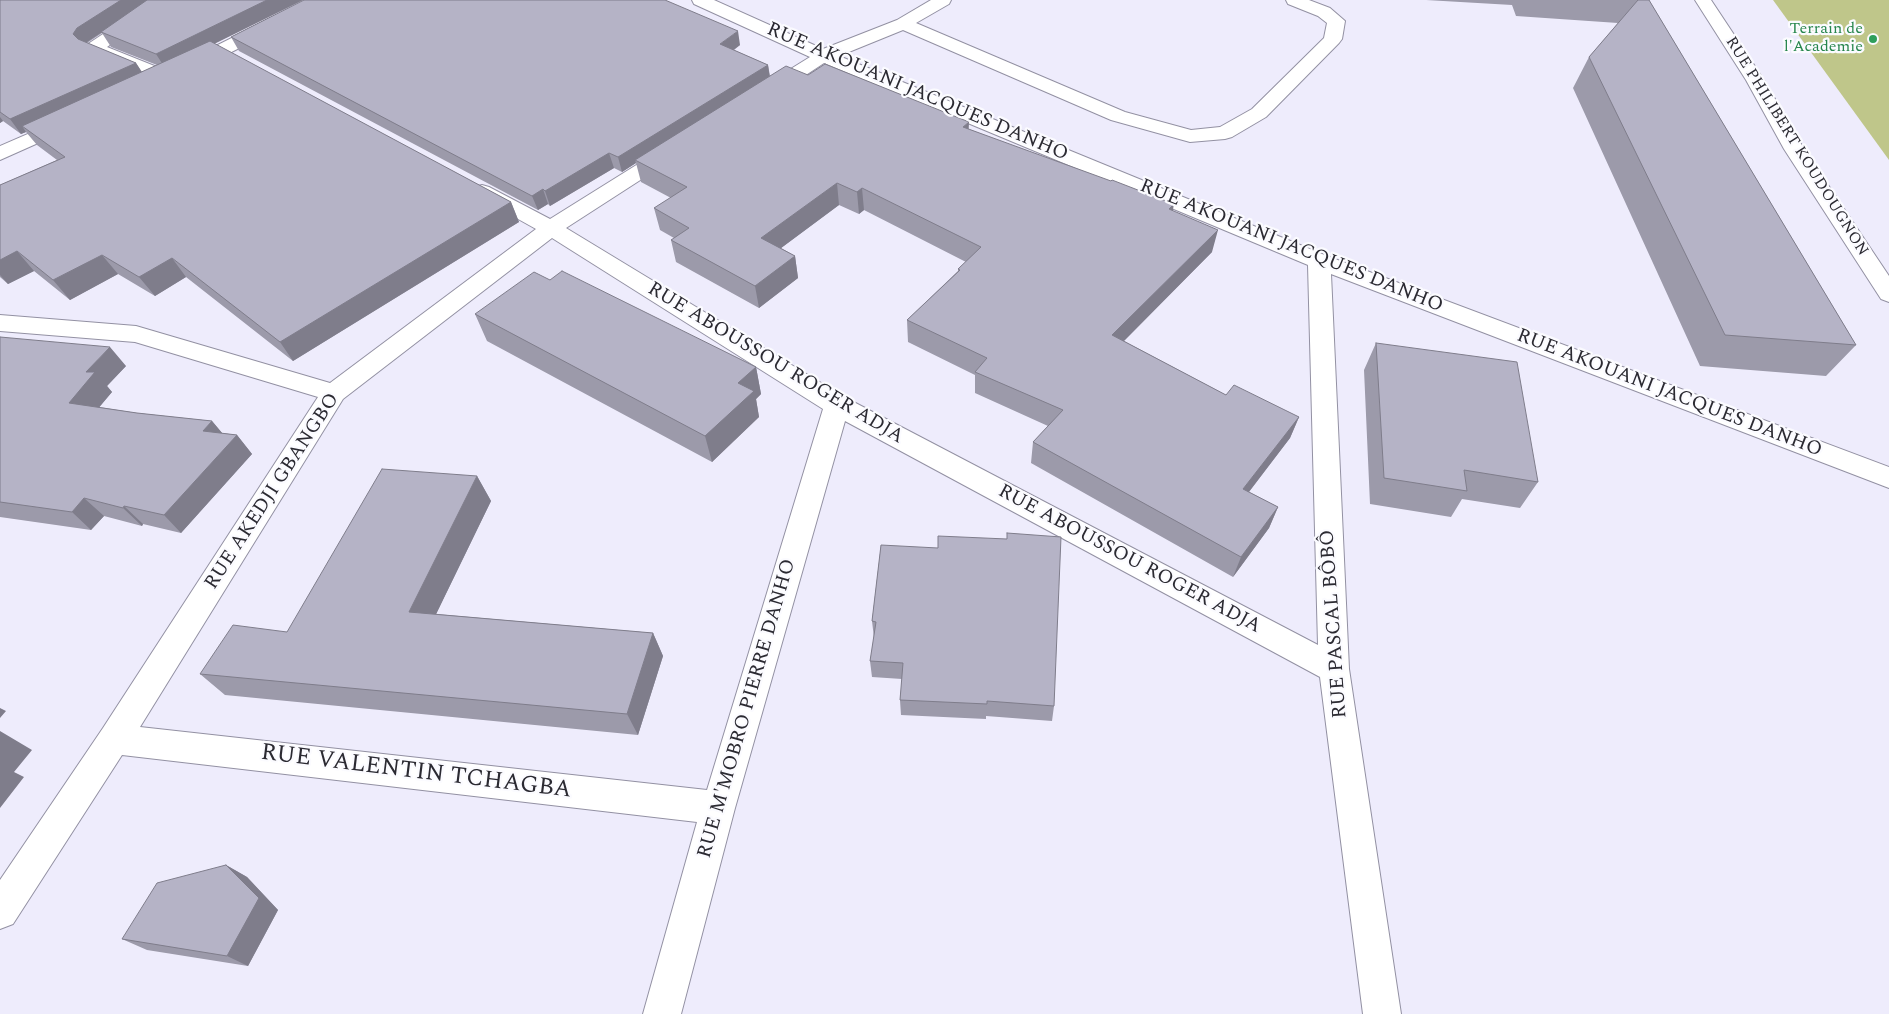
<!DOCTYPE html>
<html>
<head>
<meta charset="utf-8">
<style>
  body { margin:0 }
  canvas { display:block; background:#eeecfc }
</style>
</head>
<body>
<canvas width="1889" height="1014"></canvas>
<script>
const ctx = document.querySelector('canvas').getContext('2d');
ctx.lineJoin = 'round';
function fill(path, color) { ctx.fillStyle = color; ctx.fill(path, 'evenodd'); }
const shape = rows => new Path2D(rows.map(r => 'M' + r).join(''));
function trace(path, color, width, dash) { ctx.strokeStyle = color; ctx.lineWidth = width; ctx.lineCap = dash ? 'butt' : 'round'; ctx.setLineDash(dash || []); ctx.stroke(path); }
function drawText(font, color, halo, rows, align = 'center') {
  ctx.font = font + ' Spectral,serif'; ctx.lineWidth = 4.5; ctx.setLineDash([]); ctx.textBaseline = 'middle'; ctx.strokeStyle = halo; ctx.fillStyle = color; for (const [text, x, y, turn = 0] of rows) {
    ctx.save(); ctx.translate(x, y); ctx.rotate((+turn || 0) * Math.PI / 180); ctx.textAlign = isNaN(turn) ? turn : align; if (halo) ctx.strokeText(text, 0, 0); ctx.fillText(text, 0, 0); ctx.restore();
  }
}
const green = shape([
  [1773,0,1889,0,1889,160]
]);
const minor = shape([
  [154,0,173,0,107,47,172,73,174,77,172,81,165,83,158,81,88,52,85,48,88,44,154,0],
  [307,0,328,0,326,4,198,69,192,70,186,69,183,65,186,61,307,0],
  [692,0,714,0,823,49,897,20,931,0,951,0,949,4,916,23,1125,112,1191,130,1220,127,1252,109,1324,38,1327,23,1318,16,1288,4,1286,0,1309,0,1330,8,1345,21,1342,39,1339,43,1266,117,1232,137,1225,139,1190,142,1111,120,903,30,839,56,1327,256,1889,467,1889,488,1331,274,1349,669,1401,1014,1363,1014,1320,677,845,421,735,808,681,1014,643,1014,697,822,122,755,13,924,0,929,0,880,103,728,318,397,135,342,0,331,0,315,136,326,330,383,536,229,475,195,472,191,475,187,482,185,489,187,550,219,662,149,669,147,676,149,679,153,676,157,566,228,846,398,1318,645,1308,265,824,63,774,96,767,98,760,96,758,92,760,88,810,57,694,4,692,0],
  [552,238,823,409,707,790,140,727,343,399,552,238],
  [1695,0,1711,0,1764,80,1804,149,1889,276,1889,302,1881,299,1784,149,1746,80,1695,0],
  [67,117,74,119,77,123,74,127,0,160,0,146,67,117]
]);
const wall = shape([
  [0,0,303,0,214,44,511,202,519,222,293,361,186,277,155,296,118,274,70,300,34,271,8,284,0,277,0,185,57,160,37,145,26,132,21,134,3,121,0,123],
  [102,33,111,47,157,65,142,72,136,63,87,43],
  [1426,0,1649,0,1856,345,1826,376,1700,366,1573,88,1589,57,1618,23,1516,16,1512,5],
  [231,37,740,45,734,50,768,65,770,76,808,75,969,129,1173,211,1212,252,1124,341,1226,395,1299,417,1290,438,1249,492,1278,507,1269,528,1233,577,1031,463,1033,442,1048,426,975,393,975,375,908,342,907,320,958,271,958,269,966,262,864,210,859,214,839,205,781,248,795,256,798,278,759,308,676,262,671,240,674,238,660,230,654,208,671,198,641,182,636,163,622,172,614,168,550,206,548,204,538,210,239,51],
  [550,280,756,367,761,394,756,399,759,417,712,462,487,341,475,314],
  [0,337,126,366,107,386,112,392,99,407,137,413,212,421,222,433,237,435,252,454,181,533,143,524,142,526,104,516,91,530,0,517],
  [1376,343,1538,482,1520,508,1462,499,1451,517,1370,504,1364,370],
  [477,476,491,501,436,614,653,633,663,656,638,735,225,695,200,674,287,632],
  [881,545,1054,706,1052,721,986,716,986,719,901,715,900,700,902,679,872,677,870,661,874,638,872,621],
  [226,865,247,877,278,910,248,966,147,950,122,939]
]);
const shadedWall = shape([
  [121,0,151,0,87,42,83,48,73,34,77,28],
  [267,0,303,0,165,68,156,54],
  [738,31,740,45,722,58,720,44],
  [136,63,145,77,22,126,26,132,21,134,10,119],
  [768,65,770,79,635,160,636,163,622,172,618,157],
  [0,117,3,121,0,123],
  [969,122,968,144,963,127],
  [609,153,614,168,550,206,545,191],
  [837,183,839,205,765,260,761,238],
  [862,188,864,210,859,214,857,192],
  [543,189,548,204,538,210,532,196],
  [511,202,519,222,293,361,280,342],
  [1174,204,1170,226,1169,209],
  [1218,230,1212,252,1108,357,1112,335],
  [17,251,34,271,8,284,0,275,0,260],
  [102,255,118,274,70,300,53,280],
  [795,256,798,278,759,308,755,286],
  [172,258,186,277,155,296,139,277],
  [110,347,126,366,107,386,112,392,87,422,69,403,86,372],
  [756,367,761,394,756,399,759,417,712,462,705,436,738,383],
  [1299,417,1290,438,1235,510,1243,489],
  [212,421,228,440,203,431],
  [237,435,252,454,181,533,164,515],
  [477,476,491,501,426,635,409,612],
  [84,498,104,516,91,530,72,512],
  [124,506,143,524,142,526,123,508],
  [1278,507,1269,528,1233,577,1241,557],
  [653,633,663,656,638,735,627,714],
  [0,708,6,711,0,718],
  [0,731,32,750,14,772,24,777,0,808],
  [226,865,247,877,278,910,248,966,227,956]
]);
const building = shape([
  [0,0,121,0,77,28,73,34,78,39,136,63,10,119,0,112,0,0],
  [147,0,267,0,156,54,101,32,147,0],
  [304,0,665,0,738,31,720,44,768,65,618,157,609,153,545,191,543,189,532,196,231,37,304,0],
  [1638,0,1649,0,1856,345,1725,335,1589,57,1638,0],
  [210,41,511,202,280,342,172,258,139,277,102,255,53,280,17,251,0,260,0,185,65,157,22,126,210,41],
  [825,64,969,122,963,127,1111,181,1112,180,1174,204,1169,209,1218,230,1112,335,1226,395,1234,385,1299,417,1243,489,1278,507,1241,557,1033,442,1063,410,975,372,987,358,907,320,960,270,958,269,981,247,862,188,857,192,837,183,761,238,795,256,755,286,671,240,689,228,654,208,687,187,635,160,786,66,808,75,825,64],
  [562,271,756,367,738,383,754,391,705,436,475,314,534,272,550,280,562,271],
  [0,337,110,347,86,372,95,372,69,403,137,413,212,421,203,431,237,435,164,515,124,506,123,508,84,498,72,512,0,502,0,337],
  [1376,343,1517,362,1538,482,1464,470,1467,491,1384,478,1376,343],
  [382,469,477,476,409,612,653,633,627,714,200,674,233,625,287,632,382,469],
  [1007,533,1061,537,1054,706,987,701,987,704,900,700,903,663,870,661,876,622,872,621,881,545,938,548,938,536,1007,539,1007,533],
  [226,865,259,898,227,956,122,939,157,883,226,865]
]);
const markers = [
  [1873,39,5,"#2e9e5b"]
];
const farLeisurenames = [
  ["Terrain de",1863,30],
  ["l'Academie",1863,48]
];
const farStreetnames = [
  ["RUE PHILIBERT KOUDOUGNON",1796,147,58]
];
const streetNames = [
  ["RUE AKOUANI JACQUES DANHO",917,93,23],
  ["RUE AKOUANI JACQUES DANHO",1291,247,22],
  ["RUE ABOUSSOU ROGER ADJA",775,364,31],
  ["RUE AKOUANI JACQUES DANHO",1669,394,21],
  ["RUE AKEDJI GBANGBO",273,492,-57],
  ["RUE ABOUSSOU ROGER ADJA",1129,560,28],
  ["RUE PASCAL BÔBÔ",1335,624,-94],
  ["RUE M'MOBRO PIERRE DANHO",748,709,-74]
];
const nearStreetnames = [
  ["RUE VALENTIN TCHAGBA",416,773,7]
];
fill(green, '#bfc68a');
trace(minor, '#9391a3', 2);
fill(minor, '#fff');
fill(wall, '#9c9aaa');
fill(shadedWall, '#7f7d8b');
fill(building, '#b5b3c6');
trace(building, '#7f7d8b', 1);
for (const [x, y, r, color] of markers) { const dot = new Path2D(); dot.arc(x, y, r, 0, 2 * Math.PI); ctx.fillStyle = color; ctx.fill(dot); trace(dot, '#fbfbff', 2); }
drawText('16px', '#27864d', '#fbfbff', farLeisurenames, 'right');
drawText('16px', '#2b2a32', '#fbfbff', farStreetnames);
drawText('20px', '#2b2a32', '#fbfbff', streetNames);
drawText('24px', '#2b2a32', '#fbfbff', nearStreetnames);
</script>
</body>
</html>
